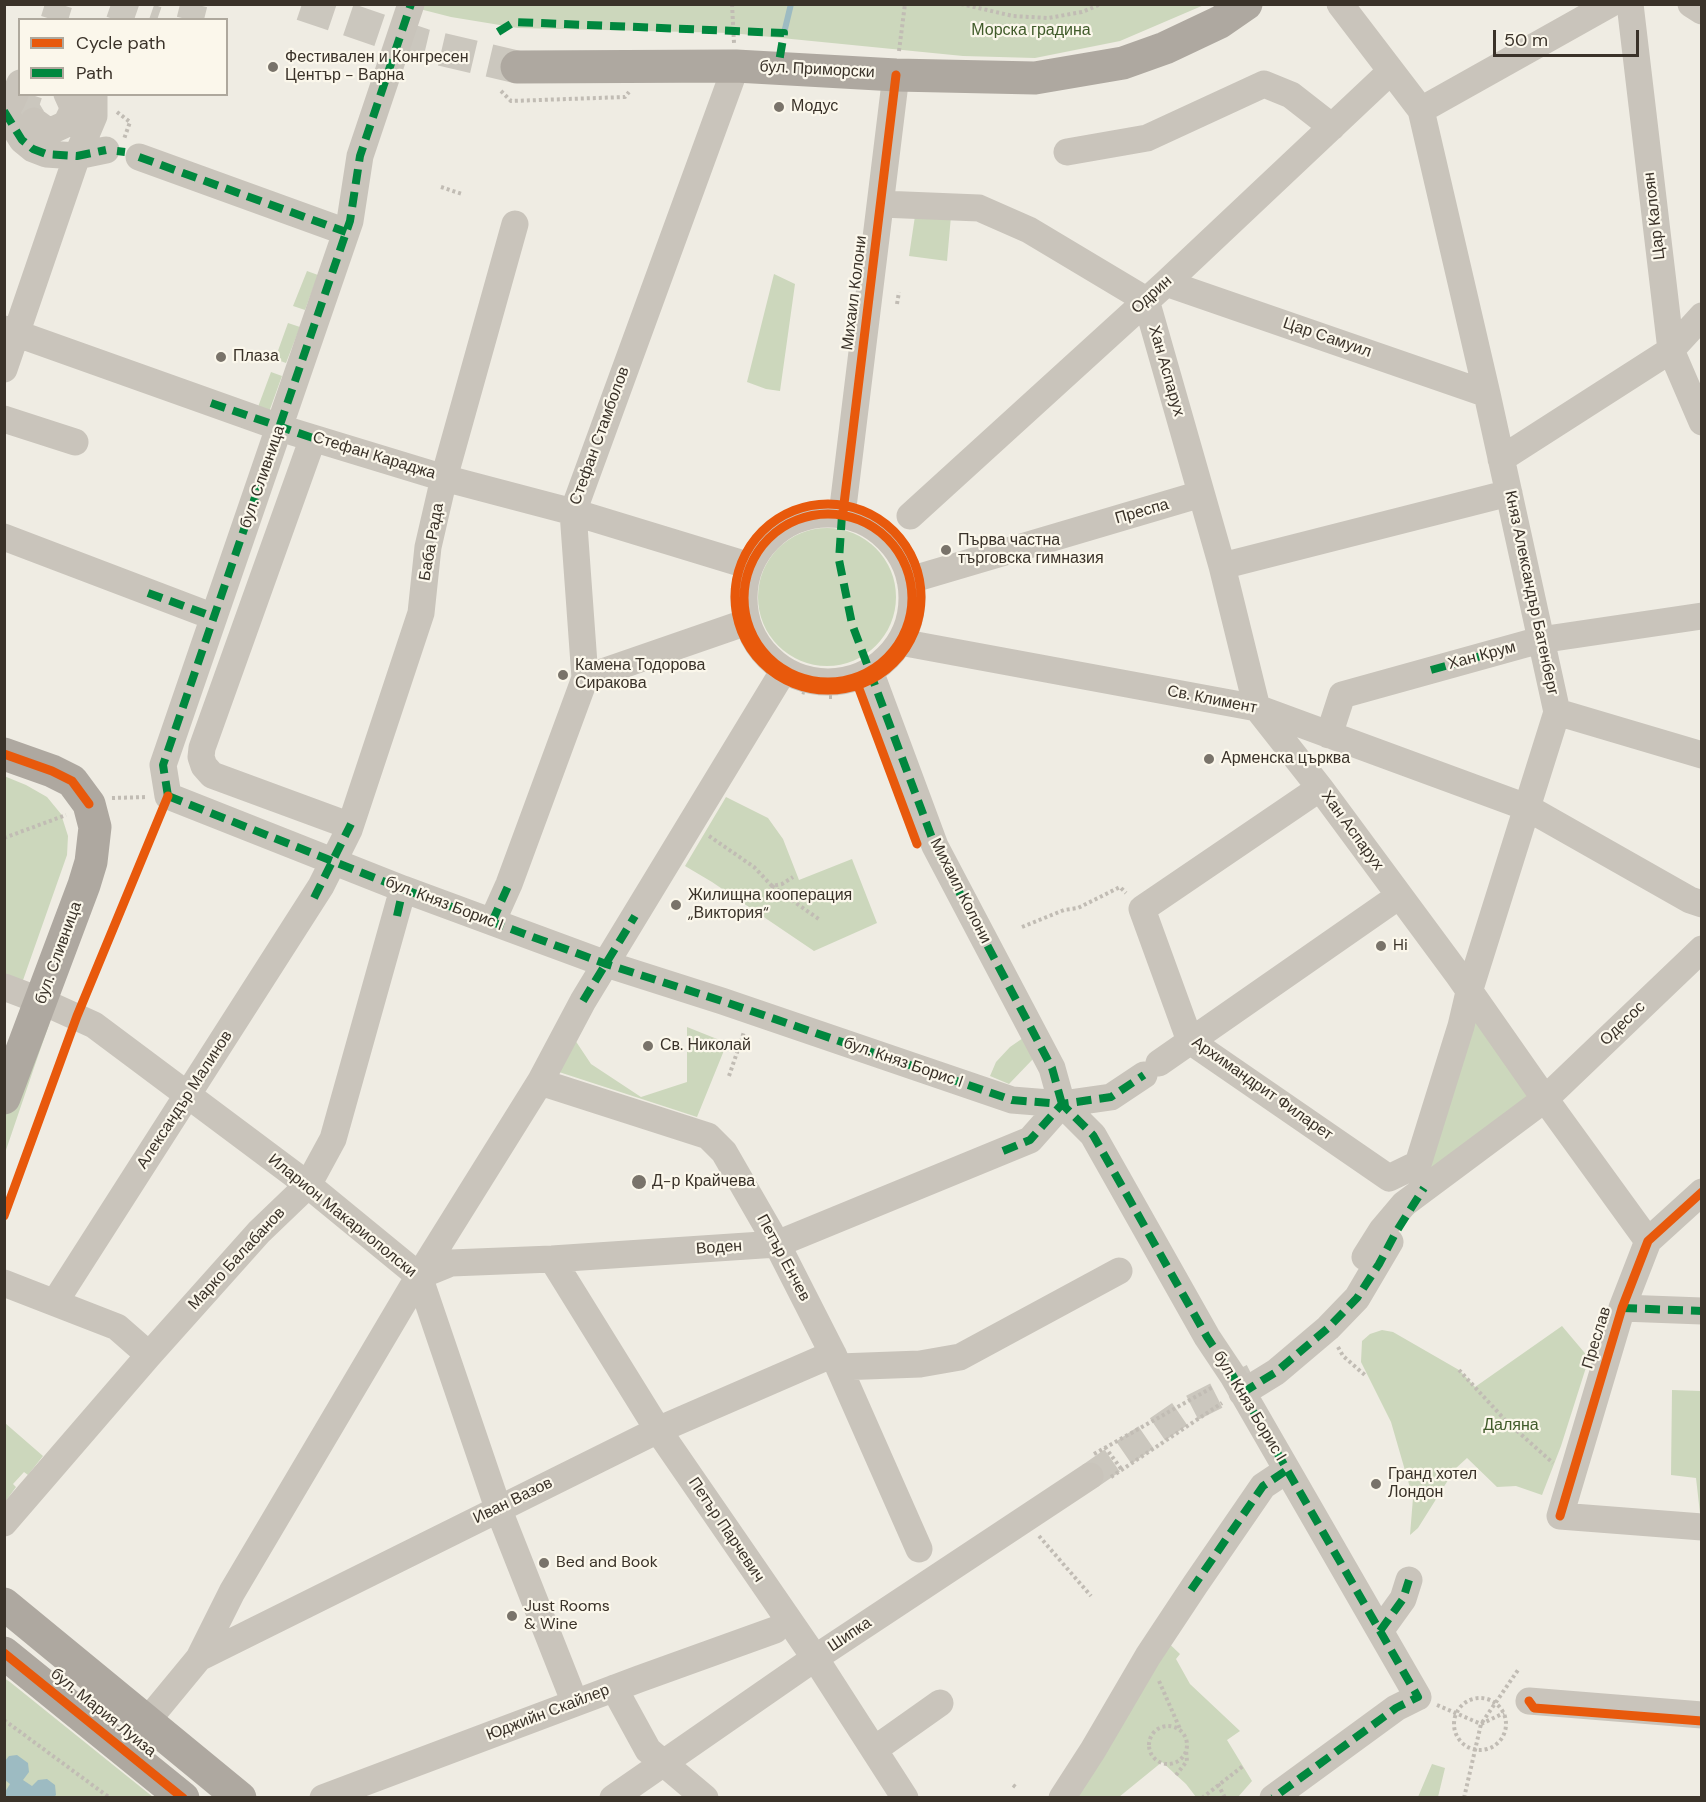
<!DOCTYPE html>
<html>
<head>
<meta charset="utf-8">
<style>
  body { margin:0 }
  #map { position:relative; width:1706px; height:1802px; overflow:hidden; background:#efece3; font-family:"DM Sans",sans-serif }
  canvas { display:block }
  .frame { position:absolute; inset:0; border:6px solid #3a3229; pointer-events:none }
  .legend { position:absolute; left:18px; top:18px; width:210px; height:78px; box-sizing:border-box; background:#fbf7eb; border:2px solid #aea89d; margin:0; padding:8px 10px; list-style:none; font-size:18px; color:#3a3229 }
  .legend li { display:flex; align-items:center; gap:12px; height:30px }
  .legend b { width:30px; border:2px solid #aea89d }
  .scale { position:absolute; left:1493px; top:30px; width:146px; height:27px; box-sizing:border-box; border:3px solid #3a3229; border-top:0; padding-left:8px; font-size:18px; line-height:21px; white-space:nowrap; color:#3a3229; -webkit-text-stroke:4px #fbf7eb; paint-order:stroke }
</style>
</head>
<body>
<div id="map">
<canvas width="1706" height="1802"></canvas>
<div class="frame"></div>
<ul class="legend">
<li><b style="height:8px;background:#e8590c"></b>Cycle path</li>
<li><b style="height:8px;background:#00873e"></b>Path</li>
</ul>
<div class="scale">50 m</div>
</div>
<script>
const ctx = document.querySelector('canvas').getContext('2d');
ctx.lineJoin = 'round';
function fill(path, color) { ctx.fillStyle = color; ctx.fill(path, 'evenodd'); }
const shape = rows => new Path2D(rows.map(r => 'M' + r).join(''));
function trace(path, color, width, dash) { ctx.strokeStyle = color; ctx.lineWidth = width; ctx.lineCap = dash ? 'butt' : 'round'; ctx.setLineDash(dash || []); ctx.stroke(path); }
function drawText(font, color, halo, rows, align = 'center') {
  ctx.font = font + ' "DM Sans",sans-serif'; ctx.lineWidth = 4.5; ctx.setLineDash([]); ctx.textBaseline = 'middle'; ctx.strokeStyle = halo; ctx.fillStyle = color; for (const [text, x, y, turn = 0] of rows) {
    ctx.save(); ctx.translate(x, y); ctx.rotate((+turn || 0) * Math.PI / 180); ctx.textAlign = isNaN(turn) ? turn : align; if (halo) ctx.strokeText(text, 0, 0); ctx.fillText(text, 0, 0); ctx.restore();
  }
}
const green = shape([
  [404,5,1204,5,1120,41,1035,58,963,56,731,33,518,28,451,17],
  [915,216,951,216,947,261,909,256],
  [307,271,318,275,305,310,293,306],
  [774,274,795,284,780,391,766,389,747,382],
  [288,323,300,327,286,363,275,359],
  [271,372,282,376,269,412,258,407],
  '758 597a69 69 0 1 1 138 0a69 69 0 1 1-138 0Z',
  [4,776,26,785,47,797,61,814,68,836,67,855,22,983,5,976],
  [726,797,768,818,783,839,799,880,852,859,877,923,814,951,712,882,685,866],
  [1469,992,1545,1099,1424,1188],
  [50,1022,38,1056,5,1153,5,1098],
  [687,1027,727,1043,697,1117,559,1072,575,1040,591,1064,641,1097,687,1082],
  [1023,1038,1033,1059,1009,1084,990,1076,996,1062,1010,1047],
  [1562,1326,1589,1358,1561,1446,1542,1495,1516,1486,1497,1487,1467,1458,1455,1469,1418,1528,1410,1535,1413,1498,1391,1422,1361,1362,1362,1341,1370,1334,1382,1330,1393,1332,1459,1370,1475,1387],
  [1672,1390,1701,1391,1701,1522,1696,1478,1671,1475],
  [5,1423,43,1456,28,1475,24,1472,13,1484,16,1487,5,1502],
  [1161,1636,1180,1654,1176,1659,1190,1684,1240,1731,1227,1740,1252,1781,1238,1797,1196,1797,1186,1784,1162,1762,1119,1797,1062,1798],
  [4,1678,10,1682,153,1797,5,1797],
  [1432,1764,1445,1768,1438,1797,1418,1797]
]);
const water = shape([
  [17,1755,28,1763,29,1772,23,1780,32,1786,38,1780,47,1779,55,1785,56,1795,54,1797,5,1797,5,1792,10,1784,5,1780,5,1761,9,1756]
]);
const stream = shape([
  [784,33,791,4]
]);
const minorTunnel = shape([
  [111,4,157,20],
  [54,20,59,4],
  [190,20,194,4],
  [29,94,25,106,34,121],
  [1090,1476,1180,1414,1259,1374]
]);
const majorTunnel = shape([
  [302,4,423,45,517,67]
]);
const path = shape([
  [732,4,734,43],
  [961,4,1013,16,1048,18,1082,12,1101,4],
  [899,51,905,4],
  [501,91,511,101,625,97,629,92],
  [117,112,130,122,124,139],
  [441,187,462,194],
  [897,304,899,292],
  [886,537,893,530],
  [802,692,806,693],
  [829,697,833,697],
  [112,798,147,797],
  [709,836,754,867,772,886,782,884,793,877],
  [4,838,66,815],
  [772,886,820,920],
  [1022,927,1064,910,1078,908,1120,887,1126,893],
  [729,1076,744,1032],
  [1338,1347,1343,1356,1366,1376],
  [1459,1370,1507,1422,1553,1463],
  [1105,1447,1122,1470],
  [1094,1454,1213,1387],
  [1111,1477,1222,1403],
  [1039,1536,1091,1596],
  [1159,1681,1181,1731],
  '1454 1724a26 26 0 1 1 52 0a26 26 0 1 1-52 0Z',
  [1437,1705,1481,1724,1504,1713],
  [4,1720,110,1798],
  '1149 1745a19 19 0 1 1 38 0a19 19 0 1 1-38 0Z',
  [1176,1775,1187,1761,1186,1750],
  [1218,1784,1225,1798],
  [1013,1785,1017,1788],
  [1202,1798,1243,1766],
  [1464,1798,1481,1724,1518,1670]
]);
const minor = shape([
  [411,4,360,156,350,221,163,765,168,796,403,889,606,964,722,1001,1012,1100,1062,1104,1093,1135,1207,1337,1233,1376,1418,1697,1396,1708,1273,1798],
  [1630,4,1671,350,1702,422],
  [1691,4,1702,11],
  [4,107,11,103,20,83],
  [1421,110,1610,4],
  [4,111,22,140,33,149,46,154,77,156,106,150],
  [34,121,45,129,53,130,66,124,72,112,72,105,67,94],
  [1067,152,1147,138,1264,84,1291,95,1332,127],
  [139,157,346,232],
  [881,204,979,208,1029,230,1146,300],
  [1166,283,1487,394],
  [1146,300,1222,566,1257,708,1320,788,1459,976,1545,1099,1648,1241],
  [4,329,293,432,444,478,573,512,750,566],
  [4,369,77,156,94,116,94,94],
  [4,419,75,442],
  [313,438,202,748,201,757,204,766,212,775,345,824,351,824],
  [1501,459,1671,350,1702,316],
  '744 598a84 84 0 1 1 168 0a84 84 0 1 1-168 0Z',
  [842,515,896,75],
  [910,516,1166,283,1391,71],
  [4,537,214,617],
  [1222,566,1509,493],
  [910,580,1201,494],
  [900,642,1257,708,1526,807,1690,900,1702,904],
  [870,671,935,846,1052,1068,1062,1104],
  [585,678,747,622],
  [1557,712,1702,755],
  [1329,735,1342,695,1540,640,1702,616],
  [1320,788,1142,909,1190,1041,1389,1178,1418,1164,1461,1026,1469,992,1557,712,1487,394,1421,110,1340,4],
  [492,922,509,884,585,678,573,512,736,66],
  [4,987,41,1001,94,1025,308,1185,419,1276,498,1508,575,1703],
  [1159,1063,1399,896],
  [540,1082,708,1136,724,1152,777,1244,833,1354,919,1549],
  [1702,1192,1648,1241,1622,1308,1560,1516,1702,1527],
  [1365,1257,1382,1230,1404,1204,1545,1099,1702,949],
  [552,1259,658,1430,815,1658,905,1798],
  [419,1276,451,1263,552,1259,777,1244,1030,1140,1062,1104,1111,1097,1144,1075],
  [4,1283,117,1327,149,1355],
  [55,1302,321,886,349,830,421,613,428,547,444,478,515,224],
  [1622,1308,1702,1311],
  [839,1367,920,1364,960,1357,1119,1271],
  [1242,1393,1276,1372,1328,1328,1357,1298,1390,1242],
  [4,1523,149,1355,259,1232,308,1185,333,1139,403,889],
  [1380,1631,1403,1599,1409,1580],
  [199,1658,658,1430,833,1354],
  [614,1688,648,1750,705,1798],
  [1529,1701,1702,1715],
  [147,1721,199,1658,232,1592,419,1276,540,1082,583,1001,784,670],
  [875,1749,940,1703],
  [323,1798,639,1679,775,1630],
  [613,1798,815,1658,1090,1476],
  [1062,1798,1093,1750,1148,1656,1195,1585,1263,1486,1287,1470]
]);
const major = shape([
  [517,67,736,66,896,75,1035,78,1123,63,1165,48,1220,22,1246,4],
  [4,754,52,771,72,781,89,804,95,827,91,862,84,885,4,1098],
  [4,1604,240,1798],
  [4,1653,183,1798]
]);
const quiet = shape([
  [498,32,514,22,784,33,778,68],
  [4,111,22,140,33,149,46,154,77,156,106,150],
  [117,151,125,152],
  [139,157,346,232],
  [211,403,313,438],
  [842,515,839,560,852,624,935,846,1052,1068,1062,1104],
  [148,593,214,617],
  [1431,670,1514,647],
  [168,796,403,889,606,964,722,1001,1012,1100,1062,1104,1093,1135,1207,1337,1233,1376,1418,1697,1396,1708,1273,1798],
  [168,796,163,765,350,221,360,156,411,4],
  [314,898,351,824],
  [397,916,403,889],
  [492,922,509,884],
  [583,1001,635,916],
  [1003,1151,1030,1140,1062,1104,1111,1097,1144,1075],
  [1622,1308,1702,1311],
  [1242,1393,1276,1372,1328,1328,1357,1298,1379,1264,1396,1232,1424,1188],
  [1191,1590,1263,1486,1287,1470],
  [1380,1631,1403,1599,1409,1580]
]);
const cycleway = shape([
  '735 597a93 93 0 1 1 186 0a93 93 0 1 1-186 0Z',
  [843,512,896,75],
  '744 598a84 84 0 1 1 168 0a84 84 0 1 1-168 0Z',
  [858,686,917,844],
  [4,754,52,771,72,781,89,804],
  [4,1216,77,1016,168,796],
  [1560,1516,1622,1308,1648,1241,1702,1192],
  [4,1653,183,1798],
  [1529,1701,1534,1708,1702,1721]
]);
const markers = [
  [273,67,6,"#79736a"],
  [779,107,6,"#79736a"],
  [221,357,6,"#79736a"],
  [946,550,6,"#79736a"],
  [563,675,6,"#79736a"],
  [1209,759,6,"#79736a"],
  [676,905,6,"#79736a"],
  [1381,946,6,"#79736a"],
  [648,1046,6,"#79736a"],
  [639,1182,8,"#79736a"],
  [1376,1484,6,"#79736a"],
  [544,1563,6,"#79736a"],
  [512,1616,6,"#79736a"]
];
const parkNames = [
  ["Морска градина",1031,31],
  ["Даляна",1511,1426]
];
const poiNames = [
  ["Фестивален и Конгресен",285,58],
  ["Център - Варна",285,76],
  ["Модус",791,107],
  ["Плаза",233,357],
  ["Първа частна",958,541],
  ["търговска гимназия",958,559],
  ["Камена Тодорова",575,666],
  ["Сиракова",575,684],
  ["Арменска църква",1221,759],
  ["Жилищна кооперация",688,896],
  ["„Виктория“",688,914],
  ["Hi",1393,946],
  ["Св. Николай",660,1046],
  ["Д-р Крайчева",652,1182],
  ["Гранд хотел",1388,1475],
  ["Лондон",1388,1493],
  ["Bed and Book",556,1563],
  ["Just Rooms",524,1607],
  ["& Wine",524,1625]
];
const streetNames = [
  ["бул. Приморски",817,70,3],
  ["Цар Калоян",1655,216,-97],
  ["Михаил Колони",855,293,-83],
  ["Одрин",1152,295,-42],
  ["Цар Самуил",1327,338,19],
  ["Хан Аспарух",1166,371,74],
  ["Стефан Стамболов",600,436,-70],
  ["Стефан Караджа",374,456,17],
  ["бул. Сливница",263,477,-71],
  ["Преспа",1142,512,-16],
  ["Баба Рада",432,542,-80],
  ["Княз Александър Батенберг",1531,593,78],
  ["Хан Крум",1482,656,-15],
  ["Св. Климент",1212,700,11],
  ["Хан Аспарух",1352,831,54],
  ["Михаил Колони",960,891,63],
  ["бул. Княз Борис I",444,904,21],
  ["бул. Сливница",59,953,-70],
  ["Одесос",1623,1024,-44],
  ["бул. Княз Борис I",903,1063,19],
  ["Архимандрит Филарет",1262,1089,35],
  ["Александър Малинов",185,1100,-57],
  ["Иларион Макариополски",342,1216,39],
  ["Воден",719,1248,-4],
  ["Петър Енчев",783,1258,62],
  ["Марко Балабанов",237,1259,-47],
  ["Преслав",1597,1338,-73],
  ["бул. Княз Борис I",1249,1406,59],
  ["Иван Вазов",513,1501,-26],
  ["Петър Парчевич",726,1530,56],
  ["Шипка",850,1635,-34],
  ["бул. Мария Луиза",103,1713,39],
  ["Юджийн Скайлер",548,1713,-21]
];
fill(green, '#ccd7bc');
fill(water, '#9dbbc2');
trace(stream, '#9dbbc2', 6);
trace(minorTunnel, '#cbc7be', 27, [27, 14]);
trace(majorTunnel, '#cbc7be', 33, [33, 16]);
trace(path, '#c1bcb4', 4, [3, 3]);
trace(minor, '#c9c4bb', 27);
trace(major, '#aea8a0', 33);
trace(quiet, '#00873e', 8, [15, 8]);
trace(cycleway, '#e8590c', 9);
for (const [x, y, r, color] of markers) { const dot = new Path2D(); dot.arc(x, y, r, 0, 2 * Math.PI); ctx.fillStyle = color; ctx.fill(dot); trace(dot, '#fbf7eb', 2); }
drawText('16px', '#405b2a', '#fbf7eb', parkNames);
drawText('16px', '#3a3229', '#fbf7eb', poiNames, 'left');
drawText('16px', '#3a3229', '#fbf7eb', streetNames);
</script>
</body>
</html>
